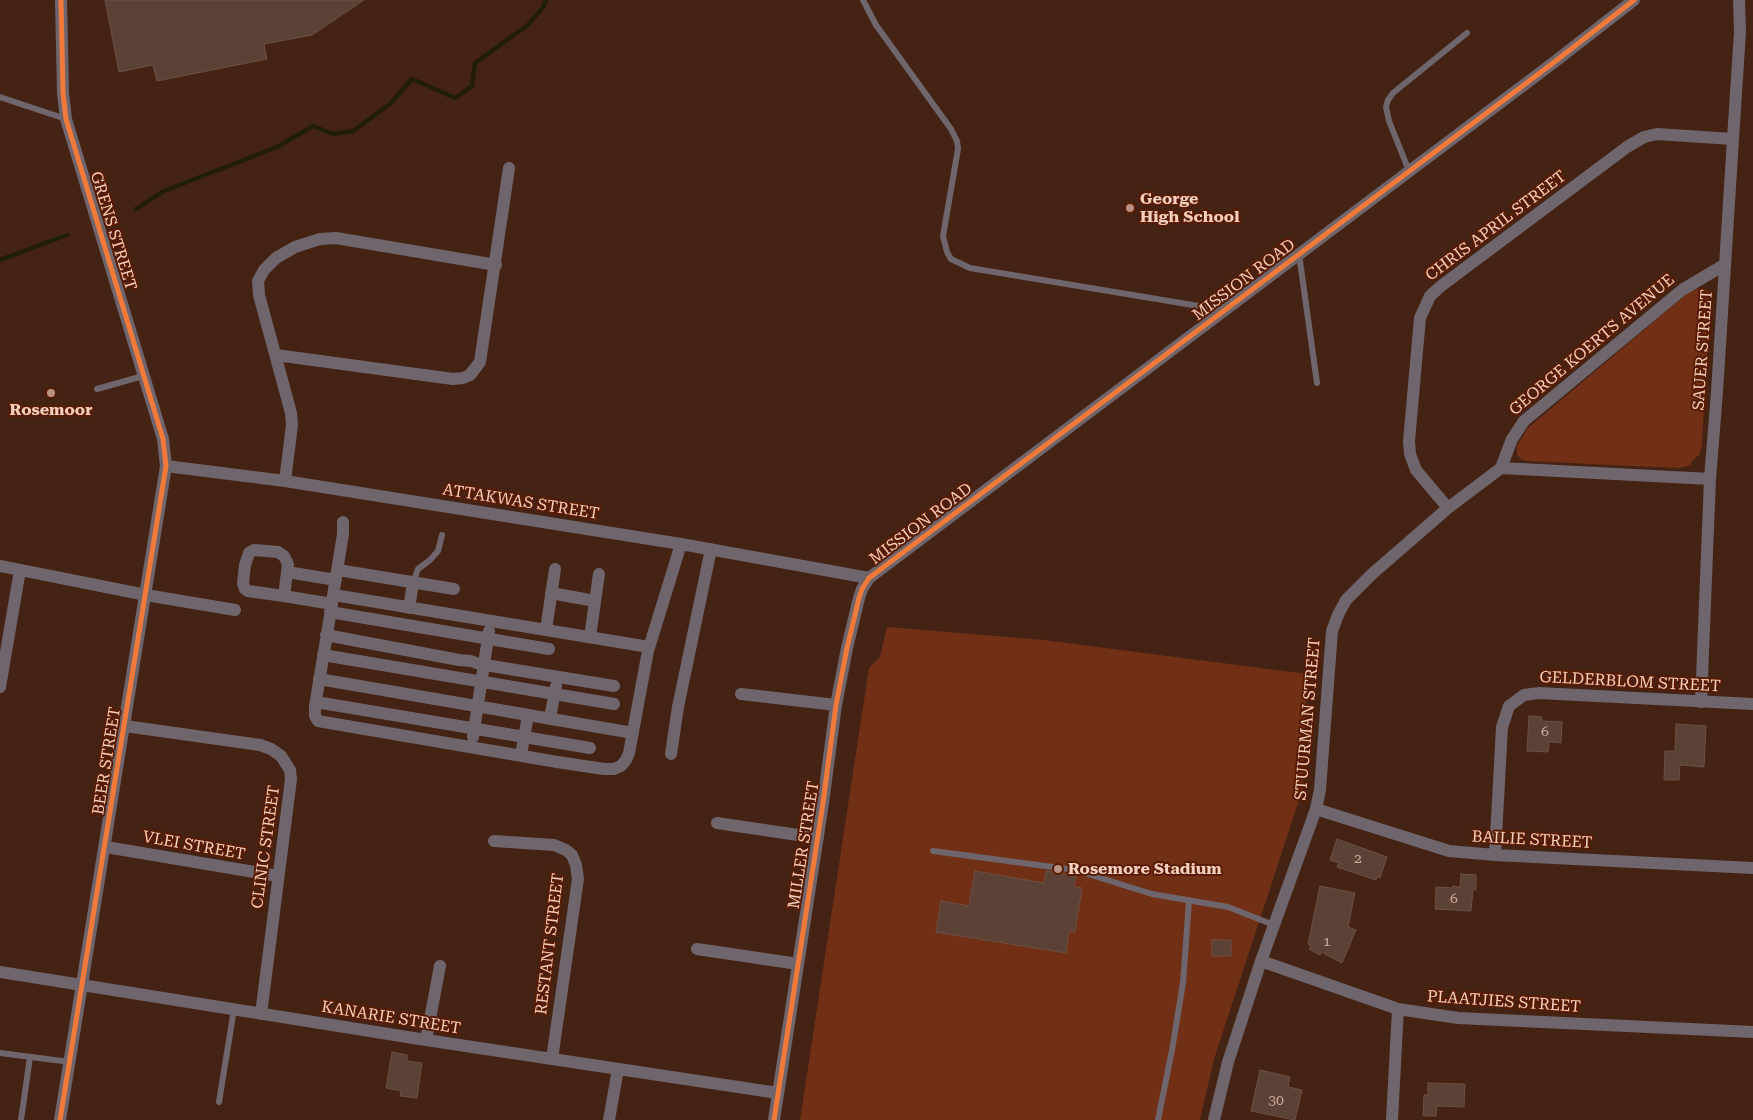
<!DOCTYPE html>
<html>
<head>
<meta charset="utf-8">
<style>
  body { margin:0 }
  canvas { display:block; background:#442314 }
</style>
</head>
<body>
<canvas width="1753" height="1120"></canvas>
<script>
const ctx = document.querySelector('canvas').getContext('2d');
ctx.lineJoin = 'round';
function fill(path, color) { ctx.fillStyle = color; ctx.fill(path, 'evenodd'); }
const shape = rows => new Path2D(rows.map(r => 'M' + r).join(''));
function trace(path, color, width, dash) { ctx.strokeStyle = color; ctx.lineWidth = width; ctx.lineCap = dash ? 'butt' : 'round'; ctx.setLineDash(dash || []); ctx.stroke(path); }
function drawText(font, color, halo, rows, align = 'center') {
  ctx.font = font + ' "Roboto Serif",serif'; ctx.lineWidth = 4; ctx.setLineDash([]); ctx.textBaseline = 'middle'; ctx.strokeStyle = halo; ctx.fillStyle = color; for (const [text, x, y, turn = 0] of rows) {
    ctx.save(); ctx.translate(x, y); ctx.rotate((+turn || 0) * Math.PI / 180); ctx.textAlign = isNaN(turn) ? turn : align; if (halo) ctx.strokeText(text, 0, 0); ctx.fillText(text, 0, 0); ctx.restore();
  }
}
const green = shape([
  [1700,288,1708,291,1706,295,1710,301,1702,444,1700,454,1691,462,1692,465,1679,468,1527,461,1521,459,1517,455,1517,446,1528,428,1689,292],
  [887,627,1043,640,1307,674,1303,788,1214,1059,1200,1120,800,1120,869,668,880,657]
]);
const stream = shape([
  [136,209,164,191,277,147,313,126,333,134,353,131,390,104,412,79,455,98,472,86,475,63,528,25,544,6,546,0],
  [0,260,67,235]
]);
const building = shape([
  [105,0,364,0,312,35,264,44,267,59,157,81,153,65,119,72,105,0],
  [1529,716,1542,717,1541,721,1562,722,1561,743,1549,742,1548,752,1527,751,1529,716],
  [1676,724,1706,726,1704,767,1680,765,1679,780,1664,780,1665,751,1675,751,1676,724],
  [1337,839,1387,857,1380,878,1377,877,1376,880,1337,867,1339,863,1330,860,1337,839],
  [975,871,1044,883,1046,871,1076,876,1074,887,1082,888,1075,932,1069,931,1066,953,936,932,941,901,969,906,975,871],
  [1461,874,1476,875,1476,890,1473,889,1471,911,1435,909,1436,887,1453,888,1453,886,1460,887,1461,874],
  [1320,886,1355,893,1348,927,1356,930,1342,963,1321,952,1320,955,1309,949,1311,946,1308,944,1320,886],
  [1212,940,1231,940,1231,956,1212,956,1212,940],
  [392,1052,407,1055,407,1061,422,1063,417,1098,400,1096,401,1091,386,1088,392,1052],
  [1260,1070,1290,1077,1288,1087,1302,1090,1295,1120,1251,1111,1260,1070],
  [1428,1083,1465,1084,1464,1107,1437,1106,1436,1116,1423,1116,1424,1095,1428,1095,1428,1083]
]);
const service = shape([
  [863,0,876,25,951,129,957,141,958,149,943,236,947,252,951,259,970,268,1223,310],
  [0,97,66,119],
  [1409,171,1389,121,1386,107,1388,100,1393,93,1467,33],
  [1299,254,1317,383],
  [97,389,143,376],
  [413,583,418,569,430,560,438,551,442,535],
  [933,851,1075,870,1152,894,1228,907,1274,925],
  [0,1053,70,1062],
  [219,1102,234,1009],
  [21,1120,30,1057],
  [1158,1120,1172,1050,1183,983,1189,901]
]);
const minor = shape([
  [276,355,453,379,463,378,470,375,480,362,509,168],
  [166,466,285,481,681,544,869,578],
  [1501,468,1512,439,1524,421,1682,290,1724,265],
  [285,481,292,425,291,413,259,295,258,281,264,270,276,258,295,247,320,239,336,238,496,265],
  [1448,508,1416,470,1410,454,1409,441,1420,318,1430,296,1441,286,1627,147,1644,137,1657,134,1733,139],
  [0,566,146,595,235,610],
  [338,570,454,589],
  [287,572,336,580],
  [551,593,595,601],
  [334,595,649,647],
  [284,596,288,564,284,556,278,552,254,550,249,553,245,565,243,583,245,589,248,591,284,596,332,604,315,706,315,716,318,721,557,762,604,769,614,769,621,766,626,760,629,753,648,651,681,544],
  [332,602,343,534,343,522],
  [409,608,413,583],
  [330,612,549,649],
  [546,630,555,569],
  [326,635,459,660,471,661,479,664,614,686],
  [590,637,599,574],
  [323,655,614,704],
  [319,679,633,733],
  [0,687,20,570],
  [741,694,836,705],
  [316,702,590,748],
  [1701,702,1710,479,1717,392,1733,139,1740,32,1739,0],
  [550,718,556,686],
  [125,726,260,745,271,749,281,756,290,770,291,779,261,1014],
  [473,737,489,631],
  [671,754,678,707,711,549],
  [521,755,528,715],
  [1316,809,1449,851,1495,855,1753,868],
  [717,823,818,838],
  [494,841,554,845,566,850,572,855,576,865,578,879,552,1059],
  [106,847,278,876],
  [1495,855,1502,727,1509,706,1524,695,1539,693,1753,704],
  [697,949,798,964],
  [1261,961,1398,1009,1458,1018,1753,1032],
  [0,972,426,1040,778,1093],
  [426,1040,440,966],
  [60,1120,166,466,163,439,66,119,63,93,61,0],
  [609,1120,618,1069],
  [774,1120,823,803,836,705,847,648,859,598,862,589,869,578,1553,63,1634,0],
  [1214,1120,1228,1062,1261,961,1316,809,1320,790,1332,631,1338,615,1346,600,1372,574,1448,508,1501,468,1710,479],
  [1392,1120,1398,1009]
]);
const cycleway = shape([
  [60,1120,166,466,163,439,66,119,63,93,61,0],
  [774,1120,823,803,836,705,847,648,859,598,862,589,869,578,1553,63,1634,0]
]);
const markers = [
  [1130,208,5,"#b89384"],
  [51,393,5,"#b89384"],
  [1058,869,5,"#b89384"]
];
const numberNames = [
  ["6",1545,732],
  ["2",1358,859],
  ["6",1454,899],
  ["1",1327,942],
  ["30",1276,1101]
];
const poiNames = [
  ["George",1140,199],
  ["High School",1140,217],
  ["Rosemoor",51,410,"center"],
  ["Rosemore Stadium",1068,869]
];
const streetNames = [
  ["CHRIS APRIL STREET",1496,226,-37],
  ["GRENS STREET",113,231,73],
  ["MISSION ROAD",1244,280,-37],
  ["GEORGE KOERTS AVENUE",1592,345,-40],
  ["SAUER STREET",1703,350,-86],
  ["ATTAKWAS STREET",521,502,9],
  ["MISSION ROAD",921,524,-37],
  ["GELDERBLOM STREET",1630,682,3],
  ["STUURMAN STREET",1308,719,-85],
  ["BEER STREET",107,761,-81],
  ["BAILIE STREET",1532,840,3],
  ["MILLER STREET",804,845,-81],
  ["VLEI STREET",194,846,10],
  ["CLINIC STREET",266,847,-82],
  ["RESTANT STREET",550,944,-83],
  ["PLAATJIES STREET",1504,1002,4],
  ["KANARIE STREET",391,1018,9]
];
fill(green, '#713016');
trace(stream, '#221d09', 4.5);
fill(building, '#5c4136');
trace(building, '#6c5044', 1);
trace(service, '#6e656d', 6);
trace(minor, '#6e656d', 12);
trace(cycleway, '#f17a3a', 5);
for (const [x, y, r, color] of markers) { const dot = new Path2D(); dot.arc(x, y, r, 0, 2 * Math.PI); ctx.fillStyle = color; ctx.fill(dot); trace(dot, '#581b00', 2); }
drawText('14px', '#d0ac9e', null, numberNames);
drawText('bold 16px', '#f6cfc0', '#581b00', poiNames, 'left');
drawText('16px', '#f6cfc0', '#581b00', streetNames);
</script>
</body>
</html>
